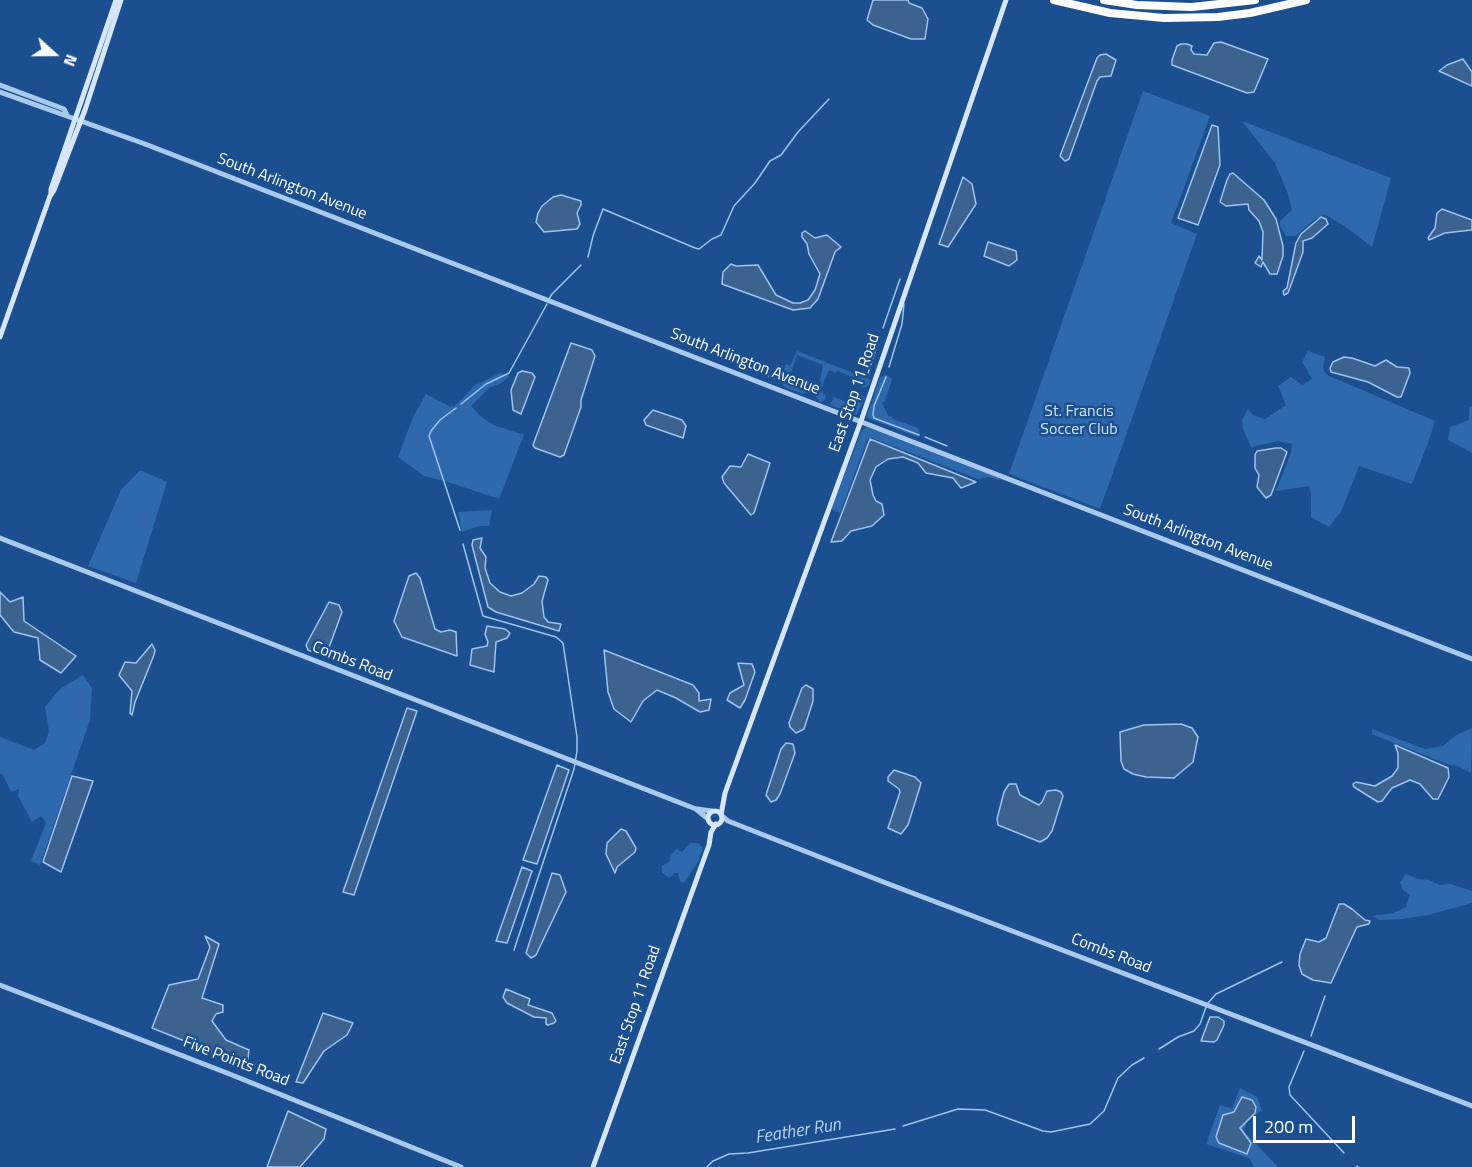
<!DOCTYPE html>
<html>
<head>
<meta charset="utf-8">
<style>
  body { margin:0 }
  #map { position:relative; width:1472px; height:1167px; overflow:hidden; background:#1b4f8f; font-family:"Titillium Web",sans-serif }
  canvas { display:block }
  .north { position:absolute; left:24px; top:24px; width:60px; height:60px; -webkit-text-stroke:4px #1b4f8f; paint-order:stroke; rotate:111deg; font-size:16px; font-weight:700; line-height:24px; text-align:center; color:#fff }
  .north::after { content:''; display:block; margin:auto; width:21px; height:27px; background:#fff; clip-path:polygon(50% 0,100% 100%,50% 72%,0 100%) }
  .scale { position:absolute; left:1253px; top:1116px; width:102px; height:27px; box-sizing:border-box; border:3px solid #fff; border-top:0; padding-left:8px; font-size:18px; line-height:21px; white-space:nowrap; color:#fff; -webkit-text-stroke:4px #1b4f8f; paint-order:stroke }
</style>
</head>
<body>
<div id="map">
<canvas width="1472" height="1167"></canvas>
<div class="north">N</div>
<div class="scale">200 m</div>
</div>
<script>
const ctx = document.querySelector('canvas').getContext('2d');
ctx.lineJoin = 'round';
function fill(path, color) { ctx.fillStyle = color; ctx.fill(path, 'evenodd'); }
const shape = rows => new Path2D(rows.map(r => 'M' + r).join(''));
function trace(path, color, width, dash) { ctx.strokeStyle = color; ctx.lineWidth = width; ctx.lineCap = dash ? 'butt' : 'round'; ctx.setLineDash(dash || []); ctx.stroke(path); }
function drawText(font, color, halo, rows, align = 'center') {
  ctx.font = font + ' "Titillium Web",sans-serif'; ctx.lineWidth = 5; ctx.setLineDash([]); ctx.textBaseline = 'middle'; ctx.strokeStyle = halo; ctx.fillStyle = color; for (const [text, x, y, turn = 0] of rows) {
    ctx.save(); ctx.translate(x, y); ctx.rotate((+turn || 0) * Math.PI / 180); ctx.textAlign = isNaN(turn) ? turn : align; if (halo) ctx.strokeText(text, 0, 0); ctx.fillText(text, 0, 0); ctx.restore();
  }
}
const green = shape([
  [1143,91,1210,116,1171,223,1197,234,1100,509,1009,474],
  [1242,121,1391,178,1372,247,1343,225,1324,214,1311,222,1296,236,1286,236,1280,226,1280,221,1292,210,1288,194,1275,163],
  [797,351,871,380,868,386,864,388,858,385,860,380,838,371,836,373,829,370,820,391,826,395,824,401,820,402,815,395,822,382,820,381,823,365,797,355,789,379,808,385,810,383,810,391,803,394,784,387,780,380,786,364,790,366],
  [1308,351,1325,357,1323,369,1327,375,1435,421,1428,443,1412,484,1359,466,1341,512,1329,527,1311,517,1311,494,1309,486,1276,491,1291,453,1292,444,1278,441,1251,447,1243,429,1242,420,1248,409,1253,415,1265,419,1286,405,1278,386,1291,377,1302,385,1312,379,1302,362],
  [500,373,510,376,501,383,489,388,471,406,481,417,494,425,524,435,499,499,448,482,424,476,398,457,413,417,426,394,451,407,457,404,474,386],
  [886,374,892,379,885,401,882,403,889,417,891,416,893,419,918,428,920,433,918,437,870,419,867,416,880,378],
  [857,392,865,397,857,415,830,405,834,397,852,404],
  [1472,406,1472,453,1448,440,1450,427,1469,420,1469,407],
  [866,427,970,465,1000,477,999,480,988,477,978,479,872,438,868,438,840,513,831,509,861,432],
  [140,470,167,482,136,583,88,566,121,490],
  [492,510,489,526,479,526,462,532,458,512],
  [83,675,92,688,90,720,40,865,31,861,46,823,41,816,32,822,18,796,19,789,11,792,3,775,0,773,0,737,34,750,45,743,49,731,45,707,60,689],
  [1472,728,1471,773,1458,766,1447,764,1372,734,1372,729,1425,749,1443,746,1456,735],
  [690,843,698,843,703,848,698,862,684,883,680,881,678,873,675,873,669,878,662,872,662,866,670,861,670,857,676,849,682,852],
  [1406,874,1418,879,1429,880,1440,885,1451,884,1472,891,1472,903,1428,915,1402,919,1380,920,1372,916,1393,913,1406,907,1410,895,1403,890,1400,882],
  [1240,1088,1257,1097,1262,1110,1246,1123,1244,1131,1278,1167,1254,1167,1249,1158,1206,1144,1220,1105,1232,1109],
  [1239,1101,1255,1113,1241,1126,1240,1129,1251,1143,1249,1150,1244,1153,1226,1147,1227,1113,1234,1112]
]);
const water = shape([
  [873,0,908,0,909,3,922,8,928,19,925,39,911,39,873,25,867,20,873,0],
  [1221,42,1268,59,1254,92,1247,93,1172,65,1172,60,1177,46,1181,44,1187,44,1192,46,1191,50,1194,54,1207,55,1214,43,1221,42],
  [1106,54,1116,60,1111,76,1100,77,1097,81,1069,159,1065,161,1060,156,1097,58,1100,55,1106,54],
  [1463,59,1472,72,1472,86,1439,71,1447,65,1463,59],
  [1212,125,1218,127,1220,165,1198,225,1178,218,1212,125],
  [1233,173,1264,200,1276,219,1283,246,1283,256,1277,274,1270,274,1263,262,1261,267,1255,263,1259,256,1262,260,1263,232,1259,221,1249,210,1248,204,1226,206,1220,202,1227,180,1230,174,1233,173],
  [963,177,972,184,976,204,948,247,939,244,963,177],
  [561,195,581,201,581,205,577,213,580,224,577,229,544,232,536,222,538,213,542,206,553,197,561,195],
  [1442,209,1472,220,1472,230,1445,233,1429,240,1428,238,1435,228,1437,213,1442,209],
  [1321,217,1326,219,1328,224,1312,238,1303,241,1303,252,1288,293,1284,295,1283,291,1287,288,1296,243,1301,234,1321,217],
  [805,231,815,238,827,235,841,247,835,252,818,299,810,308,793,310,722,284,723,272,731,264,736,266,758,265,776,295,793,303,800,303,808,300,815,290,820,274,809,254,807,244,802,237,802,233,805,231],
  [988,242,1016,251,1017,260,1009,266,984,256,988,242],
  [571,343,592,350,595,356,581,400,581,407,564,455,560,457,535,448,533,445,571,343],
  [1344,357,1352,358,1375,366,1386,360,1397,367,1409,368,1410,373,1401,397,1397,397,1368,382,1331,372,1330,368,1333,362,1344,357],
  [522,371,532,373,535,377,521,414,513,410,511,390,518,373,522,371],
  [653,410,682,420,686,426,683,438,646,425,644,420,653,410],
  [870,439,976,482,961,488,953,478,926,473,918,463,903,457,888,459,876,467,870,480,873,495,876,501,882,504,884,515,872,526,851,531,842,541,831,542,870,439],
  [1276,448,1281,448,1287,452,1271,495,1266,498,1257,487,1259,475,1255,468,1255,455,1257,451,1276,448],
  [748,454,770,463,754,513,751,515,724,483,722,477,730,466,741,467,748,454],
  [482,538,480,548,486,557,485,568,490,583,500,592,511,596,522,593,534,584,539,576,546,577,548,580,542,601,544,617,548,622,561,624,559,631,496,612,488,607,472,545,473,540,482,538],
  [416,573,420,578,435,629,441,632,450,630,456,632,457,656,402,637,394,621,409,576,416,573],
  [0,592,10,602,23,597,24,621,76,656,61,673,40,660,38,638,14,632,0,615,0,592],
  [329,602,339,605,342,612,327,653,322,655,308,650,306,645,329,602],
  [487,626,505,629,510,633,507,638,496,642,494,672,470,665,472,649,487,646,488,642,485,634,487,626],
  [152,644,155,650,154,655,135,702,132,715,130,713,132,691,119,675,125,662,136,663,152,644],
  [604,650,693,685,699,693,699,701,711,699,709,710,700,712,676,698,657,690,643,701,631,722,614,709,608,692,604,650],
  [738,663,752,664,755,672,745,700,740,708,727,700,730,693,744,685,738,663],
  [806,685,813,689,813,701,804,729,796,733,790,727,789,723,802,688,806,685],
  [407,708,417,711,354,895,343,892,407,708],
  [1181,724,1192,728,1198,737,1193,762,1174,778,1146,777,1133,774,1124,769,1121,761,1120,732,1144,725,1181,724],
  [786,743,793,744,795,753,780,794,776,800,771,802,766,795,781,749,786,743],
  [1395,745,1448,768,1449,777,1438,799,1433,799,1420,784,1410,780,1392,788,1382,801,1378,802,1354,787,1353,784,1356,782,1375,786,1392,776,1398,768,1398,753,1395,745],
  [557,765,569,770,537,864,523,860,557,765],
  [894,770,915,777,921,783,908,825,901,834,888,828,900,792,899,789,888,781,888,777,894,770],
  [72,776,93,781,61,872,43,862,72,776],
  [1009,784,1016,784,1020,795,1039,805,1042,802,1047,791,1056,790,1061,792,1063,796,1052,831,1047,838,1040,842,998,825,997,819,1004,792,1009,784],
  [621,829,626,831,636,848,635,852,617,867,615,873,606,854,607,843,621,829],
  [522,867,532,871,507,943,496,941,522,867],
  [552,873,560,875,566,892,536,955,531,958,526,953,552,873],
  [1339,904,1344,904,1352,909,1365,920,1370,921,1369,924,1357,927,1355,931,1331,983,1313,980,1302,974,1299,965,1300,954,1306,939,1319,942,1326,938,1339,904],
  [205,936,219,944,202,998,223,1005,223,1012,216,1014,212,1021,226,1040,249,1050,247,1066,152,1028,169,985,198,979,210,947,205,936],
  [506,989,530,999,528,1005,552,1013,556,1021,554,1023,548,1025,546,1024,546,1018,534,1017,507,1003,503,997,506,989],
  [323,1013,353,1023,347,1035,324,1051,303,1083,296,1082,323,1013],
  [1210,1017,1218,1017,1224,1021,1224,1025,1217,1040,1214,1042,1201,1041,1210,1017],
  [1242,1097,1252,1100,1256,1107,1255,1113,1240,1128,1251,1143,1247,1154,1219,1143,1216,1137,1223,1115,1234,1112,1242,1097],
  [288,1111,326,1129,324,1139,300,1167,267,1167,288,1111]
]);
const stream = shape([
  [588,257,593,236,603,209,695,248,699,249,712,239,721,235,734,206,755,183,770,161,781,155,798,132,829,99],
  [549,299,552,294,581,265],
  [883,328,900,279],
  [730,359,730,361,774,378],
  [889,367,902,324,904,304],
  [868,373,879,340],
  [886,377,874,406,873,415,874,418,919,435],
  [461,404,486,384,509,373,547,304],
  [456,408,440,420,431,431,429,436,460,530],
  [925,437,947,446],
  [463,544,483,616,556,637,563,643,577,737,577,751,574,769,514,950],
  [1208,1003,1216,994,1282,962],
  [1311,1036,1325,996],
  [1159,1049,1178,1037,1194,1031,1200,1024,1206,1007],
  [1304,1051,1289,1087,1290,1095,1344,1153],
  [903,1126,958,1109,985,1110,1043,1131,1051,1132,1090,1124,1104,1111,1118,1078,1132,1065,1144,1058],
  [1357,1166,1358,1167],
  [707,1167,713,1161,729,1154,748,1153,895,1129]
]);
const tertiary = shape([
  [0,85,64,109,67,115],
  [0,92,145,144,1472,659],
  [0,538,696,809,708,819],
  [697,809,712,811],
  [722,816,728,821,886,883,1472,1106],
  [0,985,227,1073,461,1167]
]);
const secondary = shape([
  [51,194,51,189,116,0],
  [0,337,50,196,54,190,85,110,121,0],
  '708 818a7 7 0 1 1 14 0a7 7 0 1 1-14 0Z',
  [721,815,725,793,861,421,1006,0],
  [593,1167,709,845,711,832,716,824]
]);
const motorway = shape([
  [1054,0,1110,13,1164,18,1218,17,1250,13,1306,0],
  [1104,0,1137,5,1192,7,1255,0]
]);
const streetNames = [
  ["South Arlington Avenue",292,187,21],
  ["South Arlington Avenue",745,362,21],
  ["East Stop 11 Road",855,393,-71],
  ["South Arlington Avenue",1198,538,21],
  ["Combs Road",352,662,21],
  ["Combs Road",1111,954,21],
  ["East Stop 11 Road",636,1005,-71],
  ["Five Points Road",236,1062,21]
];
const parkNames = [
  ["St. Francis",1079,412],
  ["Soccer Club",1079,430]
];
const waterNames = [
  ["Feather Run",798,1132,-9]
];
fill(green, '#2e69ad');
fill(water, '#3c6290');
trace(water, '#9cc4f0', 1.5);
trace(stream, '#9cc4f0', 1.5);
trace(tertiary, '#a9c9ee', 5);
trace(secondary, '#d6e6fa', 5);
trace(motorway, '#fff', 8);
drawText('16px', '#fff', '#1b4f8f', streetNames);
drawText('16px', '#cfe3fa', '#1b4f8f', parkNames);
drawText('italic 18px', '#b5d3f5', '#1b4f8f', waterNames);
</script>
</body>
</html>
